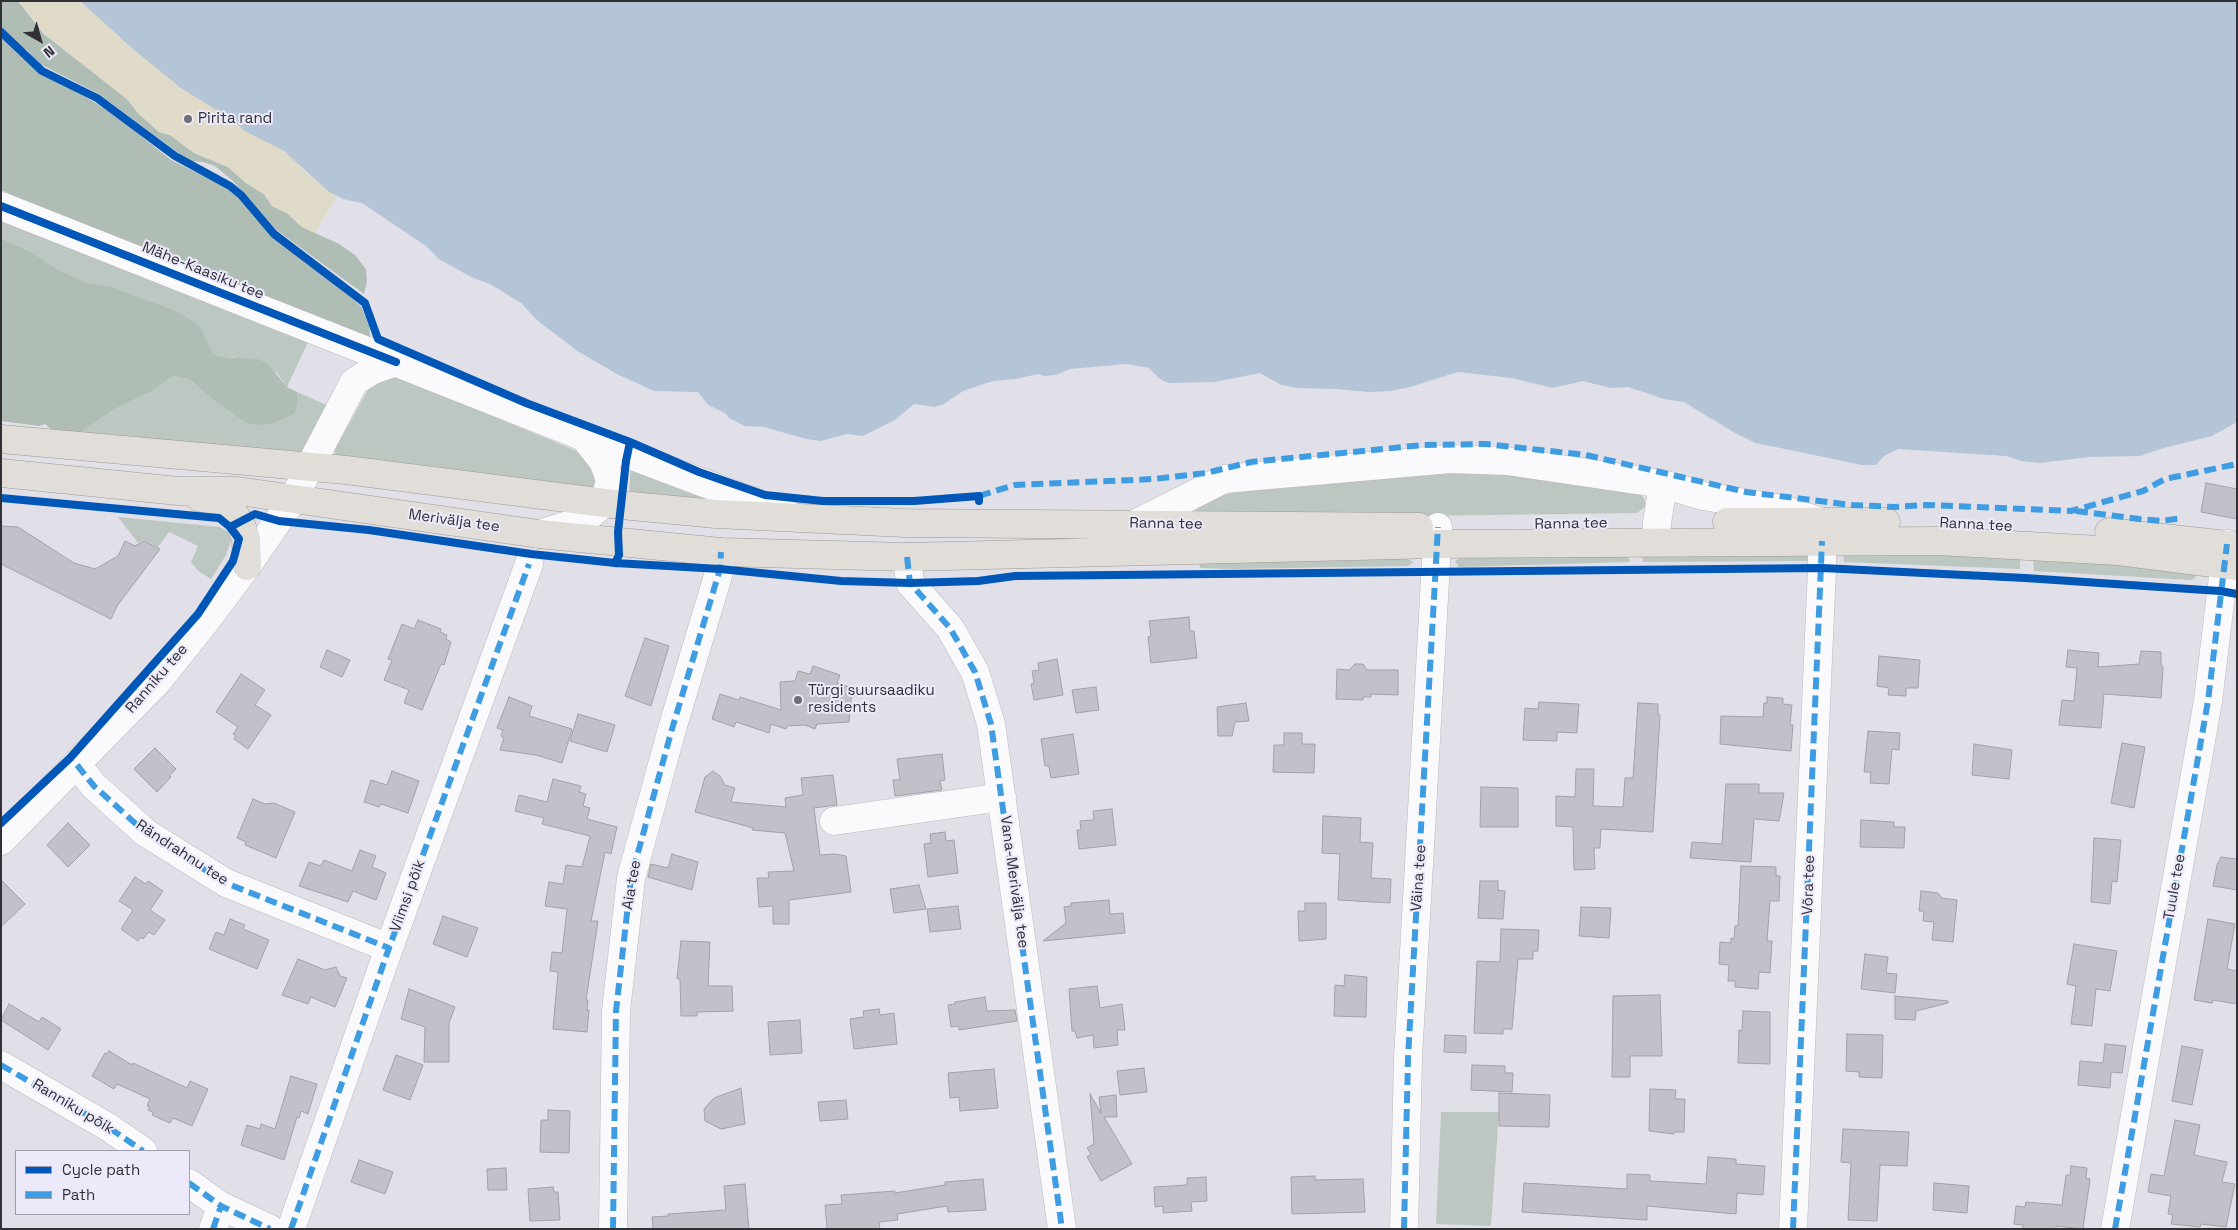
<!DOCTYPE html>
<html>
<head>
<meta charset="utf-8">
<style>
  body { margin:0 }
  #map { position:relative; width:2238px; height:1230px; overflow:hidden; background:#e1e0e8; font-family:"Space Grotesk",sans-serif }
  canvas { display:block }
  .frame { position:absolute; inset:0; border:2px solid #313036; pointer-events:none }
  .legend { position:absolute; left:15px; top:1150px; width:175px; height:65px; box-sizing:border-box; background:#ece9fa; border:1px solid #a19fac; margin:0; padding:6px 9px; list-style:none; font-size:15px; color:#313036 }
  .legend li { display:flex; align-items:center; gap:10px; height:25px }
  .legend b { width:25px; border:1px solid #a19fac }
  .north { position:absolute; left:15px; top:15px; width:50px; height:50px; -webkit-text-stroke:4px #ece9fa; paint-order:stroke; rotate:142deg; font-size:14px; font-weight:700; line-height:20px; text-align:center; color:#313036 }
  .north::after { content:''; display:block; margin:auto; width:18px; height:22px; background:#313036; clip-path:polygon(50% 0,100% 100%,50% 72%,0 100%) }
</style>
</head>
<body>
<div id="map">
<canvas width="2238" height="1230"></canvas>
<div class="frame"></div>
<ul class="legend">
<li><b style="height:6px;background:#0057b8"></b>Cycle path</li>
<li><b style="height:6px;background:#3e9de2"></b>Path</li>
</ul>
<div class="north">N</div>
</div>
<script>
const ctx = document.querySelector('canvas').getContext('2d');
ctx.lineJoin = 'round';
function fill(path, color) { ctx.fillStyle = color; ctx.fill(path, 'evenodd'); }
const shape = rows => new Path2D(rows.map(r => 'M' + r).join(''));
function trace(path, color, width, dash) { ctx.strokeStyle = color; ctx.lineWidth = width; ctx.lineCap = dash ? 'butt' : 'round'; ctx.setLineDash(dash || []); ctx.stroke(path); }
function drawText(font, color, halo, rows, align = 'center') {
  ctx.font = font + ' "Space Grotesk",sans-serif'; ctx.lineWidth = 4; ctx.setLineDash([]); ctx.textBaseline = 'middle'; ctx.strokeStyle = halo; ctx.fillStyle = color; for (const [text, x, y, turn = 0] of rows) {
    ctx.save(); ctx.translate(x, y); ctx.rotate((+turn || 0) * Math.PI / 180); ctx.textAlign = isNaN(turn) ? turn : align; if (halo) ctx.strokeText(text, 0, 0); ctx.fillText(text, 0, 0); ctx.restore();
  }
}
const green = shape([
  [1,212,309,340,287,387,277,373,233,357,221,357,213,354,195,322,177,311,110,286,88,283,59,270,33,253,1,238],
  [173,376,189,379,213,400,246,423,298,402,297,392,329,406,304,451,301,453,77,434,115,409,154,390],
  [395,377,406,380,586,455,599,488,336,455,334,451,369,388,382,379],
  [631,465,708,496,705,502,629,493],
  [1451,471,1513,473,1637,492,1644,498,1646,506,1637,513,1421,516,1202,515,1196,511,1198,504,1222,495,1258,489],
  [118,517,220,527,228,532,231,541,226,555,211,579,198,571,191,562,198,546,169,532,158,547,144,540,138,543],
  [1945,553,2020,557,2020,569,1844,562,1843,554],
  [1628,554,1630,562,1459,567,1455,561,1462,557],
  [1642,554,1808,555,1810,561,1643,562],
  [2033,557,2197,571,2195,578,2191,580,2034,571],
  [1405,558,1414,562,1408,566,1228,569,1201,568,1198,563],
  [1441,1112,1499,1112,1491,1226,1436,1224]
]);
const forest = shape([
  [1,1,18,1,44,34,127,99,138,113,159,132,170,135,194,153,228,167,246,183,264,194,272,206,287,213,302,227,339,244,355,255,366,269,367,281,364,294,275,229,233,181,215,166,203,162,189,161,99,94,40,64,26,49,19,54,39,73,75,90,116,116,171,160,230,189,254,214,270,235,294,251,361,306,369,326,370,337,75,222,1,190],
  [1,238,33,253,59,270,88,283,110,286,177,311,195,322,202,330,213,354,221,357,258,359,267,363,287,387,297,392,298,402,294,414,273,423,261,425,246,423,213,400,189,379,173,376,154,390,115,409,77,434,52,430,45,424,39,426,1,421]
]);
const sand = shape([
  [18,1,80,1,133,49,236,122,243,130,271,143,293,158,307,174,337,196,315,233,302,227,287,213,272,206,264,194,246,183,228,167,194,153,170,135,159,132,138,113,127,99,44,34]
]);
const water = shape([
  [80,1,2237,1,2237,422,2212,436,2164,448,2139,456,2089,457,2040,463,2021,461,2006,456,1898,449,1884,456,1876,465,1862,465,1756,443,1735,433,1684,402,1664,399,1628,387,1610,388,1583,381,1553,388,1511,378,1458,372,1410,387,1391,391,1369,392,1335,389,1298,388,1281,385,1260,373,1215,382,1168,383,1160,379,1149,368,1126,364,1070,369,1056,375,1045,376,1038,374,1016,379,993,381,963,391,944,404,935,407,914,404,895,420,863,436,847,434,821,441,806,439,764,427,745,426,729,418,725,413,708,405,698,392,654,391,617,374,579,352,538,321,521,303,490,284,471,277,439,259,426,246,362,203,343,199,328,191,284,151,243,130,236,122,181,88,133,49]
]);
const building = shape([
  [2206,483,2237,489,2237,519,2201,512,2206,483],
  [1,526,18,527,74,563,95,569,118,556,125,541,135,546,144,541,160,549,117,606,111,619,1,564,1,526],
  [1189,617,1190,631,1194,631,1197,658,1151,663,1148,637,1151,636,1149,621,1189,617],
  [418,620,441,629,440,632,447,635,446,639,451,642,444,665,441,664,422,710,404,703,409,690,384,680,392,660,388,659,402,624,414,629,418,620],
  [645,638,669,646,651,706,625,696,645,638],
  [327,650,350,660,342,677,320,667,327,650],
  [2068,650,2099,653,2098,667,2139,664,2141,651,2161,652,2161,665,2163,667,2161,698,2104,694,2101,728,2059,725,2062,700,2074,701,2077,668,2066,667,2068,650],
  [1879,656,1920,660,1918,688,1906,688,1906,696,1888,695,1889,688,1877,686,1879,656],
  [1057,659,1063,695,1034,700,1031,684,1034,683,1032,671,1039,670,1038,663,1057,659],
  [1355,664,1363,664,1367,670,1398,670,1398,695,1371,694,1371,697,1363,697,1363,700,1336,699,1337,669,1349,670,1355,664],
  [813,666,840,675,837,683,852,688,849,722,817,724,815,729,805,725,787,726,786,729,771,724,769,733,736,722,734,727,712,719,720,694,739,700,740,697,781,710,780,682,795,681,798,671,810,674,813,666],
  [241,674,265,690,255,705,271,715,248,749,234,739,236,736,233,734,238,727,216,712,241,674],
  [1096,687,1099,710,1076,713,1072,690,1096,687],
  [509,697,532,706,529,716,572,729,562,763,536,755,500,750,504,738,501,736,503,730,497,728,509,697],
  [1767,697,1783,698,1783,704,1792,705,1790,725,1793,725,1791,751,1720,744,1721,716,1763,717,1764,703,1767,703,1767,697],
  [1539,702,1579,704,1577,733,1557,732,1557,741,1523,740,1525,708,1538,709,1539,702],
  [1246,703,1249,721,1235,722,1232,736,1218,736,1217,707,1246,703],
  [1638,703,1658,704,1658,715,1660,715,1653,832,1601,829,1600,848,1594,848,1595,869,1574,870,1573,827,1556,826,1556,796,1575,797,1576,769,1594,769,1593,806,1623,807,1625,778,1633,778,1638,703],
  [578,714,615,725,607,752,570,741,578,714],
  [1868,731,1900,733,1899,750,1892,749,1889,784,1870,783,1871,772,1864,772,1868,731],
  [1284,733,1302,733,1302,744,1315,744,1314,773,1273,772,1274,745,1284,745,1284,733],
  [1073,734,1079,774,1051,778,1049,766,1045,766,1041,739,1073,734],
  [2122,743,2145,747,2134,808,2111,803,2122,743],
  [1974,744,2012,750,2009,779,1972,775,1974,744],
  [155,748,176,769,169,776,171,777,157,792,134,769,155,748],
  [942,754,945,780,940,781,942,790,895,796,893,780,900,780,897,759,942,754],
  [392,771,419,781,408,813,381,804,379,807,364,802,371,780,387,785,392,771],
  [713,771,720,776,725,785,735,788,731,802,786,807,785,798,803,795,801,778,833,775,837,805,814,808,820,855,835,854,846,856,851,892,789,900,789,924,773,924,773,906,759,907,757,878,769,878,768,872,794,871,785,833,752,830,753,828,695,812,705,777,713,771],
  [553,779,581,786,579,792,586,794,583,806,590,808,587,819,617,827,611,854,605,852,591,921,598,921,586,1000,588,1000,587,1010,589,1010,587,1032,553,1029,558,972,550,971,552,952,562,953,567,909,545,906,549,882,563,884,566,865,582,867,590,836,542,824,544,818,515,811,519,795,547,802,553,779],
  [1726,784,1759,784,1759,793,1784,793,1779,821,1754,819,1751,862,1690,858,1692,842,1722,844,1726,784],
  [1481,787,1518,788,1518,827,1480,827,1481,787],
  [253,799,265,804,274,803,295,812,276,858,245,845,246,842,237,838,253,799],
  [1112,809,1116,845,1079,849,1077,830,1081,830,1080,821,1094,820,1093,811,1112,809],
  [1323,816,1361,818,1360,842,1373,843,1371,878,1391,879,1390,903,1338,900,1340,854,1322,853,1323,816],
  [1861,820,1894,822,1894,827,1905,827,1904,848,1860,847,1861,820],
  [68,823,90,845,68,867,47,845,68,823],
  [945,832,946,841,954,840,958,873,928,877,924,844,931,843,930,834,945,832],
  [2094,838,2121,840,2117,882,2112,881,2110,904,2091,902,2094,838],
  [360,850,376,856,372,867,386,873,376,900,353,891,348,902,299,886,309,862,321,866,324,860,352,871,360,850],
  [672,854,698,862,692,890,648,877,651,864,668,868,672,854],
  [2221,857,2237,859,2237,890,2213,886,2217,865,2221,857],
  [1741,866,1776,867,1776,876,1780,876,1779,901,1770,901,1767,941,1772,941,1770,973,1759,972,1758,989,1735,987,1735,981,1728,981,1729,965,1719,964,1720,942,1731,943,1731,938,1734,939,1735,926,1738,926,1741,866],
  [135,877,146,884,148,881,163,891,150,910,165,920,154,935,149,932,143,939,141,937,138,941,121,929,133,910,119,901,135,877],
  [1,880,25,904,1,927,1,880],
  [1480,881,1498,881,1498,890,1505,891,1503,919,1478,918,1480,881],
  [919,885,926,909,894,913,890,889,919,885],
  [1921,891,1938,893,1942,898,1957,900,1953,942,1932,940,1934,922,1923,921,1924,911,1919,911,1921,891],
  [1109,900,1110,914,1123,913,1125,933,1043,941,1066,923,1064,907,1071,906,1071,903,1109,900],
  [1305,903,1326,903,1326,939,1299,941,1298,911,1305,911,1305,903],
  [958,906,961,929,930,932,927,909,958,906],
  [1581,907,1611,908,1609,938,1579,936,1581,907],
  [443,916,478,928,467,957,433,944,443,916],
  [230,919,245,925,243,929,269,940,257,969,209,949,216,932,224,935,230,919],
  [2208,919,2235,924,2227,969,2237,971,2237,1004,2213,1000,2212,1003,2194,1000,2208,919],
  [1501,929,1539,930,1538,951,1533,951,1533,959,1518,959,1512,1029,1503,1029,1503,1034,1474,1033,1477,961,1500,962,1501,929],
  [681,941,710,942,708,986,732,986,733,1011,697,1012,697,1016,681,1016,680,979,677,979,681,941],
  [2074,944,2117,951,2110,991,2096,989,2092,1026,2071,1024,2076,986,2067,984,2074,944],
  [1865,954,1888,957,1886,973,1897,974,1895,993,1861,989,1865,954],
  [298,959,325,970,336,967,340,976,347,978,335,1007,311,997,308,1004,282,995,298,959],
  [1345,975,1367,977,1366,1017,1334,1016,1335,985,1344,986,1345,975],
  [1097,986,1100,1008,1122,1004,1125,1030,1117,1030,1118,1045,1094,1048,1093,1035,1077,1038,1075,1031,1072,1031,1069,989,1097,986],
  [409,989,455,1007,449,1023,449,1062,424,1062,425,1027,401,1019,409,989],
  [1660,995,1662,1056,1630,1056,1630,1077,1612,1077,1613,996,1660,995],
  [1895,996,1948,1001,1948,1003,1916,1011,1915,1020,1895,1019,1895,996],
  [985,997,987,1011,1015,1010,1017,1021,959,1030,958,1026,951,1027,948,1005,955,1004,955,1002,985,997],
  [9,1004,39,1022,42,1017,61,1029,48,1050,1,1020,9,1004],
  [879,1009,880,1015,894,1013,897,1044,854,1049,850,1019,864,1017,863,1011,879,1009],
  [1743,1011,1770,1012,1770,1064,1738,1063,1739,1030,1742,1031,1743,1011],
  [800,1020,802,1053,770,1055,768,1022,800,1020],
  [1847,1034,1883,1035,1882,1078,1859,1077,1859,1072,1846,1071,1847,1034],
  [1445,1035,1466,1036,1466,1053,1444,1052,1445,1035],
  [2105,1044,2126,1046,2122,1073,2111,1072,2110,1088,2078,1085,2080,1061,2103,1063,2105,1044],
  [2182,1046,2203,1050,2192,1105,2172,1101,2182,1046],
  [109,1051,132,1065,133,1063,187,1088,190,1081,208,1089,192,1126,173,1118,170,1123,152,1115,153,1112,148,1110,150,1107,147,1106,150,1099,117,1084,114,1089,92,1076,105,1053,107,1054,109,1051],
  [396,1055,423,1065,410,1100,383,1090,396,1055],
  [1472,1065,1505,1066,1505,1073,1513,1073,1512,1092,1471,1090,1472,1065],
  [1144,1068,1147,1092,1120,1095,1117,1071,1144,1068],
  [994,1069,998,1108,960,1111,959,1097,950,1098,948,1073,994,1069],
  [291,1076,317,1084,308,1114,301,1111,299,1118,297,1117,284,1160,241,1145,247,1125,260,1129,261,1124,275,1129,291,1076],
  [741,1088,745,1124,721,1129,705,1121,704,1109,714,1098,741,1088],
  [1650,1089,1676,1090,1675,1099,1685,1099,1684,1132,1674,1132,1674,1134,1649,1131,1650,1089],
  [1499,1093,1550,1095,1549,1127,1499,1126,1499,1093],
  [1090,1094,1101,1113,1099,1097,1116,1095,1117,1117,1104,1117,1132,1164,1101,1181,1087,1157,1091,1154,1087,1148,1094,1144,1090,1094],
  [846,1100,848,1119,820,1121,818,1102,846,1100],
  [548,1110,570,1111,569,1153,540,1152,541,1120,548,1120,548,1110],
  [2175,1120,2200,1125,2194,1155,2227,1162,2222,1182,2235,1184,2226,1227,2201,1224,2200,1227,2171,1224,2173,1215,2168,1214,2171,1196,2148,1192,2151,1174,2164,1176,2175,1120],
  [1843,1129,1909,1132,1907,1166,1880,1165,1877,1221,1848,1220,1851,1163,1841,1162,1843,1129],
  [1708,1157,1736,1159,1736,1164,1765,1166,1763,1195,1737,1193,1736,1214,1647,1206,1647,1220,1522,1212,1524,1183,1627,1189,1627,1174,1650,1175,1650,1181,1706,1184,1708,1157],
  [359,1160,393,1172,385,1194,351,1182,359,1160],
  [2071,1166,2087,1168,2086,1178,2090,1179,2083,1229,2056,1226,2056,1229,2023,1229,2023,1225,2014,1224,2016,1206,2025,1207,2026,1202,2062,1205,2066,1175,2070,1175,2071,1166],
  [506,1168,507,1190,488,1190,487,1169,506,1168],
  [1315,1176,1315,1180,1363,1179,1365,1212,1292,1214,1291,1177,1315,1176],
  [1206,1177,1207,1201,1191,1202,1192,1211,1163,1213,1163,1206,1155,1207,1154,1187,1187,1185,1187,1178,1206,1177],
  [983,1179,986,1210,948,1212,947,1206,897,1214,898,1220,879,1222,880,1229,827,1229,825,1205,842,1204,841,1195,895,1191,895,1193,945,1185,945,1182,983,1179],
  [1934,1183,1969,1186,1967,1213,1933,1210,1934,1183],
  [745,1184,749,1229,653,1229,652,1217,668,1216,668,1214,726,1210,724,1186,745,1184],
  [553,1187,554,1192,558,1192,560,1220,530,1221,528,1189,553,1187]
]);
const minor = shape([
  [1,206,627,454,791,516],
  [1135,524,1224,479,1450,459,1507,461,1663,484,1703,496,1782,509,1822,522,1822,568,1793,1229],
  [539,534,584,520,604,503,610,480,603,461,584,437],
  [1656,541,1657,523,1663,484],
  [907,557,910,583,950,628,975,672,991,724,1062,1229],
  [77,765,94,786,146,833,226,883,389,948],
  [834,821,1002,797],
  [1,841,157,682,202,626,247,566,293,499,354,382,373,370,396,362],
  [1,1065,108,1127,143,1151],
  [189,1183,221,1206,270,1229],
  [213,1229,221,1206],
  [291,1229,389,948,529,564],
  [613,1229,616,1011,631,878,672,729,720,569,721,552],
  [1404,1229,1408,1058,1438,527],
  [2115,1229,2208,701,2227,544]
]);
const major = shape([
  [1,439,346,470,621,505,716,514,905,523,1419,527],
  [1,473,178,491,238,491,539,534,721,552,907,557,1436,544,1939,541,2118,551,2237,566],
  [199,497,227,505,240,522,246,539,247,566],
  [1727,522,1886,522],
  [2109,532,2237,546]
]);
const quiet = shape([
  [979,496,1015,485,1154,479,1206,473,1251,462,1423,445,1486,444,1586,455,1746,492,1852,505,1895,507,1926,505,2071,511,2143,491,2165,479,2237,464],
  [2076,511,2139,519,2161,521,2182,518],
  [907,557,910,583,950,628,975,672,991,724,1062,1229],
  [77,765,94,786,146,833,226,883,389,948],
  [1,1065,108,1127,143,1151],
  [189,1183,221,1206,270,1229],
  [213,1229,221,1206],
  [291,1229,389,948,529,564],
  [613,1229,616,1011,631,878,672,729,720,569,721,552],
  [1404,1229,1408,1058,1438,527],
  [1793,1229,1822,541],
  [2115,1229,2208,701,2227,544]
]);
const cycleway = shape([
  [1,32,42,71,97,98,175,156,230,186,241,195,274,234,365,303,378,339,526,403,630,442,699,472,765,495,823,501,914,501,979,496,979,501],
  [1,206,396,362],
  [1,498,219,518,230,527,255,514,279,521,369,530,531,554,615,563,720,569,841,581,910,583,978,581,1015,576,1822,568,2025,578,2220,591,2237,594],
  [615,563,619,555,618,532,626,461,630,442],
  [1,823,70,758,198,614,233,561,239,539,230,527]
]);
const markers = [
  [188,119,5,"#6f6e74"],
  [798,700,5,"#6f6e74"]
];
const poiNames = [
  ["Pirita rand",198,119],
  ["Türgi suursaadiku",808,691],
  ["residents",808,708]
];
const streetNames = [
  ["Mähe-Kaasiku tee",203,271,22],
  ["Merivälja tee",454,521,8],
  ["Ranna tee",1166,524,1],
  ["Ranna tee",1571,524,-1],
  ["Ranna tee",1976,525,3],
  ["Ranniku tee",157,679,-49],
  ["Rändrahnu tee",182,853,33],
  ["Väina tee",1419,878,-86],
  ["Vana-Merivälja tee",1014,882,82],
  ["Aia tee",632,885,-80],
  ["Võra tee",1809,885,-88],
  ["Tuule tee",2175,887,-80],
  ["Viimsi põik",408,896,-70],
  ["Ranniku põik",73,1107,31]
];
fill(green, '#bdc7c2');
fill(forest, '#b0bdb5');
fill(sand, '#e0dac9');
fill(water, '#b3c5d6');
fill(building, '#c2c1ca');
trace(building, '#a2a1a7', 1);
trace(minor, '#babac0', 29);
trace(major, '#9e9991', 29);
trace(minor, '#fafafc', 28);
trace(major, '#e1ded9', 28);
trace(quiet, '#3e9de2', 6, [12, 6]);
trace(cycleway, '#0057b8', 8);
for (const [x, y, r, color] of markers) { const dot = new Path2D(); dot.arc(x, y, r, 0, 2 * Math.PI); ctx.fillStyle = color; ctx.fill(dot); trace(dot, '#ece9fa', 2); }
drawText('15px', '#313036', '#ece9fa', poiNames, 'left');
drawText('15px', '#313036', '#ece9fa', streetNames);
</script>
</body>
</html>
